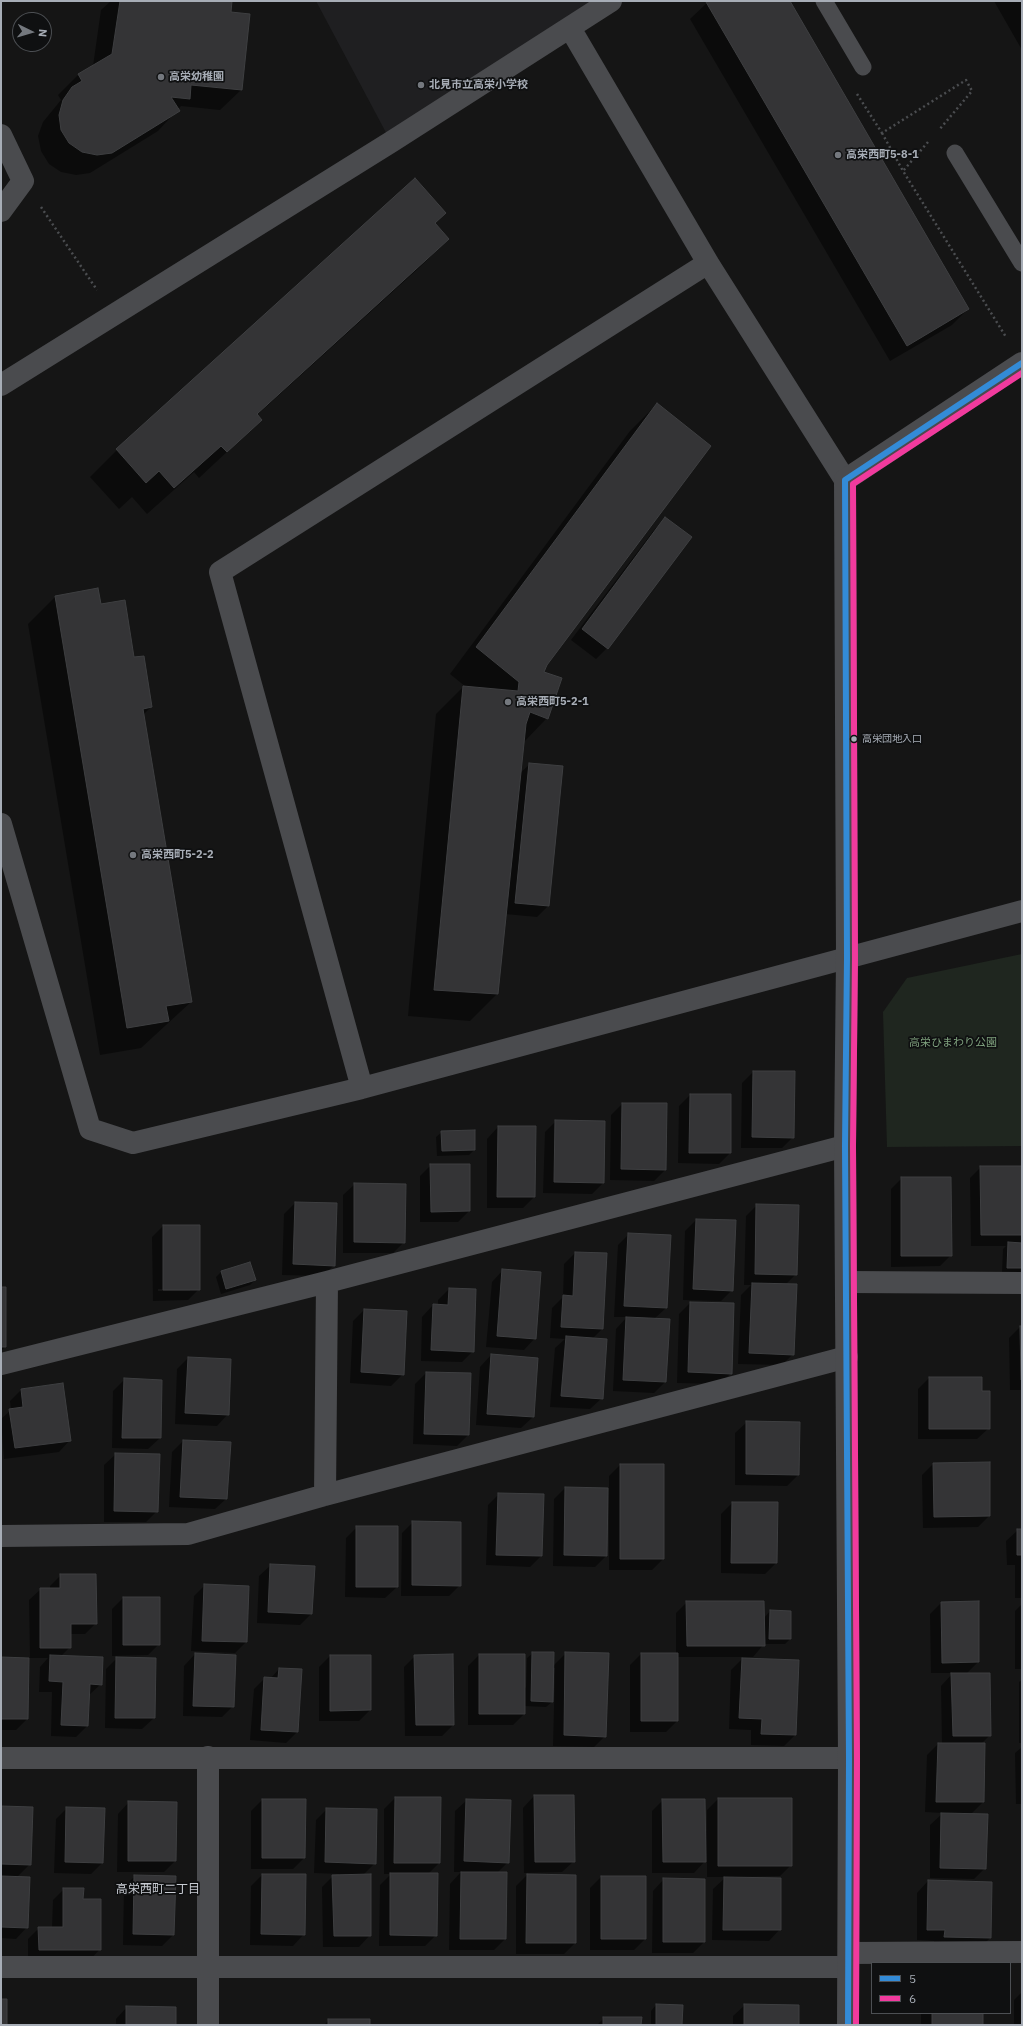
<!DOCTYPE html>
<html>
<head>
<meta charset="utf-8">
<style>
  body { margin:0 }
  #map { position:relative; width:1023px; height:2026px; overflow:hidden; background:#151515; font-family:"IBM Plex Sans",sans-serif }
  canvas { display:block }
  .frame { position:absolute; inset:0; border:2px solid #a7adb6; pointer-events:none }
  .legend { position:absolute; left:871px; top:1962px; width:140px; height:52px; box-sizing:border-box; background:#0f1011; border:1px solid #4c4f53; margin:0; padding:5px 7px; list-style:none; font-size:12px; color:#a7adb6 }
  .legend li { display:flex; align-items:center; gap:8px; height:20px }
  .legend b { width:20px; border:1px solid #4c4f53 }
  .north { position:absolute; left:12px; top:12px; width:40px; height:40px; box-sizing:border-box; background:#0f1011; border:1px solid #4c4f53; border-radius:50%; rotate:95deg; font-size:11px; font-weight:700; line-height:16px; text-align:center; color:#a7adb6 }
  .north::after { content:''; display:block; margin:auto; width:14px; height:18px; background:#74787e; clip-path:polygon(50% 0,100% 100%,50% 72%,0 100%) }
</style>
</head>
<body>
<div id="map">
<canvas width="1023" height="2026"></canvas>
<div class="frame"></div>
<ul class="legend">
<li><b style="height:5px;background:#338bd7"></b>5</li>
<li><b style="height:5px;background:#f13a9d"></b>6</li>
</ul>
<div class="north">N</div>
</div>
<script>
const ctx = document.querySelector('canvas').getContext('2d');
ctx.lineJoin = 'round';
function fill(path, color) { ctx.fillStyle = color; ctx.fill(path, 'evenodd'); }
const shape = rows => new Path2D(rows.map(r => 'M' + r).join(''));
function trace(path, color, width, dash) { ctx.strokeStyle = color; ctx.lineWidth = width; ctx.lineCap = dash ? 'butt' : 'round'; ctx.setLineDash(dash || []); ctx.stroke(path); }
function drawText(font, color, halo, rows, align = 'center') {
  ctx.font = font + ' "IBM Plex Sans","Noto Sans JP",sans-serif'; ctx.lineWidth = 3.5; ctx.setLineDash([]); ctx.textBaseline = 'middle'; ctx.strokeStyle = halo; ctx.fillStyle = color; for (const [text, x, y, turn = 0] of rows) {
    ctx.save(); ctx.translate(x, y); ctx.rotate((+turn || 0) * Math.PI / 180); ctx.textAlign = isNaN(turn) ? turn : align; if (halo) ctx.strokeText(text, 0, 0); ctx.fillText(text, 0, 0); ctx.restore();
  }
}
const built = shape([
  [316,1,611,1,391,142]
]);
const green = shape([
  [1022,954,1022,1146,887,1147,883,1012,907,978]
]);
const shadow = shape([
  [111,1,231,1,230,13,241,90,220,110,181,106,158,131,90,173,76,175,61,172,49,164,41,151,38,136,43,122,61,100,58,95,78,75,93,66,101,10],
  [709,1,789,1,968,309,952,325,890,361,690,19],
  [994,1,1022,1,1022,50],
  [434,224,448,239,421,266,257,415,261,420,199,478,194,472,147,514,132,497,119,509,90,477,117,450],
  [657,404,543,672,547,718,523,743,519,774,530,764,548,906,537,917,505,914,497,994,470,1021,408,1016,436,714,463,687,466,687,450,674,630,431],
  [665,519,607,648,596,659,571,640,654,530],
  [55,597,100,605,133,658,151,707,143,715,191,1002,141,1048,100,1055,28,624],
  [753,1072,793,1137,782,1148,741,1148,742,1083],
  [690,1095,730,1095,730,1153,719,1164,678,1163,679,1106],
  [622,1104,665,1170,654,1181,610,1180,611,1115],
  [556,1121,603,1183,592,1194,543,1193,545,1132],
  [498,1127,535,1127,534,1197,523,1208,487,1208,487,1139],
  [442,1132,474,1150,469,1155,437,1156,436,1137],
  [431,1165,469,1211,458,1222,420,1222,420,1176],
  [981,1167,1022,1167,1022,1273,1002,1273,1003,1249,1006,1246,971,1246,970,1178],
  [902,1178,951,1255,940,1266,891,1267,891,1189],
  [355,1184,404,1242,393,1253,343,1253,343,1195],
  [295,1203,334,1265,323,1276,282,1275,284,1214],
  [757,1205,796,1274,785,1285,793,1354,782,1365,738,1364,741,1295,751,1285,744,1285,746,1216],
  [696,1220,732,1290,721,1301,683,1300,685,1231],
  [163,1226,199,1226,199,1289,188,1300,153,1301,152,1237],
  [158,1289,190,1289,190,1291,158,1291],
  [629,1234,666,1308,654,1319,665,1382,654,1393,613,1391,616,1329,627,1317,614,1317,618,1245],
  [575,1253,602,1329,592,1339,602,1398,590,1409,550,1407,555,1348,565,1339,550,1338,552,1308,563,1297,564,1264],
  [249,1263,255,1280,250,1285,221,1294,216,1277,221,1272],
  [503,1270,535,1338,524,1350,486,1347,492,1282],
  [1,1288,5,1288,5,1347,1,1351],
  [449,1289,473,1351,462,1362,421,1361,422,1317,433,1305,438,1306,438,1300],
  [690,1303,731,1373,720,1384,677,1383,679,1314],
  [364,1310,403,1374,391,1386,350,1383,353,1321],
  [1020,1327,1022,1327,1022,1390,1010,1390,1009,1338],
  [491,1355,533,1417,521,1428,476,1425,480,1367],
  [188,1358,228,1414,217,1426,175,1424,177,1369],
  [426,1373,468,1435,457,1446,413,1444,415,1384],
  [929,1378,989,1428,977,1439,918,1439,918,1389],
  [124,1380,160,1438,148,1449,112,1448,113,1391],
  [62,1384,70,1440,59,1452,4,1459,1,1419,11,1410,10,1401,21,1390],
  [1022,1417,1022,1449,1021,1449,1021,1419],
  [747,1422,798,1475,787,1486,735,1485,735,1433],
  [183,1441,230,1443,227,1498,215,1509,169,1507,172,1452],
  [116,1454,157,1511,146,1522,104,1522,104,1465],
  [989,1463,989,1516,978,1527,923,1528,922,1475,933,1464],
  [620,1465,663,1465,663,1559,652,1570,609,1570,609,1476],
  [565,1488,606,1556,595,1567,553,1566,554,1499],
  [499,1494,541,1556,530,1567,486,1565,488,1505],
  [732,1503,776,1563,765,1574,721,1573,721,1514],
  [413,1522,460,1585,449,1596,401,1596,402,1533],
  [357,1527,397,1587,385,1598,345,1597,346,1538],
  [1018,1530,1022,1530,1022,1598,1015,1598,1015,1565,1007,1565,1006,1541],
  [271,1565,311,1614,300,1625,257,1623,259,1576],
  [61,1575,96,1623,85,1634,70,1634,70,1647,61,1656,101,1684,89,1695,87,1726,76,1737,51,1736,52,1692,39,1692,40,1667,48,1658,30,1658,29,1600,41,1589,50,1589,50,1586],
  [205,1585,248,1587,246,1642,235,1653,191,1651,194,1596],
  [123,1598,159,1644,148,1655,112,1656,112,1609],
  [687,1602,764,1618,770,1611,790,1612,790,1639,785,1644,764,1644,753,1657,677,1657,677,1721,666,1732,630,1732,630,1665,641,1654,676,1654,676,1613],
  [941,1603,978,1662,966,1674,990,1735,981,1744,984,1744,983,1802,971,1814,985,1868,974,1879,930,1878,930,1825,943,1813,925,1812,927,1755,938,1744,942,1744,941,1686,953,1673,931,1673,930,1614],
  [1022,1604,1022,1669,1015,1669,1015,1611],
  [533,1653,553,1666,566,1653,605,1736,594,1747,553,1746,555,1668,553,1668,552,1702,546,1707,524,1706,524,1714,513,1725,468,1725,468,1666,479,1655,526,1688,527,1658],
  [195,1654,233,1706,222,1717,183,1716,184,1666],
  [330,1656,370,1656,370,1710,359,1721,319,1721,319,1667],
  [415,1656,453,1725,442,1736,405,1736,404,1667],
  [1,1658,27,1719,16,1730,1,1730],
  [117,1658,154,1718,142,1729,105,1728,106,1669],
  [742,1659,798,1661,795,1735,784,1746,751,1745,751,1730,729,1729,731,1670],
  [279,1669,297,1732,286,1743,250,1740,254,1689,265,1678,270,1679],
  [1022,1680,1022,1743,1019,1743,1019,1682],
  [1022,1747,1022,1804,1016,1804,1015,1753],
  [534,1796,574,1861,562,1872,524,1873,523,1808],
  [395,1798,439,1863,428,1874,436,1935,425,1946,379,1946,380,1885,391,1874,384,1874,384,1809],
  [718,1799,791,1865,780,1876,736,1877,780,1929,769,1941,712,1940,713,1889,726,1877,707,1877,707,1810],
  [262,1800,304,1858,293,1869,251,1869,251,1811],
  [467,1800,508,1862,497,1873,505,1939,494,1950,449,1950,450,1884,461,1872,454,1872,455,1811],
  [663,1800,705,1861,694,1873,652,1873,652,1811],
  [129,1802,175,1861,164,1872,117,1872,118,1814],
  [1,1807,30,1864,17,1877,27,1927,16,1939,1,1938],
  [67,1808,102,1863,91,1874,54,1873,56,1819],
  [327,1809,375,1863,363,1875,370,1935,359,1947,323,1947,322,1887,333,1876,339,1876,339,1874,314,1873,316,1820],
  [262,1875,304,1934,293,1946,250,1945,251,1886],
  [527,1875,575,1943,564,1954,516,1954,516,1886],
  [135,1876,173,1935,162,1946,123,1945,124,1887],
  [601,1877,645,1939,634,1950,590,1950,590,1888],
  [664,1879,704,1942,693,1953,652,1953,653,1891],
  [928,1881,990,1938,979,1949,934,1948,934,1941,917,1940,917,1893],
  [64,1889,82,1900,100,1949,89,1961,28,1961,28,1939,39,1928,52,1928,53,1900],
  [1022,1992,1022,2025,1014,2025,1014,2000],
  [656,2005,681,2025,651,2025,651,2011],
  [745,2005,798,2025,733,2025,733,2016],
  [127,2007,175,2025,116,2025,116,2019],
  [921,2013,982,2013,982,2025,921,2025],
  [604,2018,640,2025,597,2025],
  [329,2020,369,2025,324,2025]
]);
const building = shape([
  [120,1,232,1,231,12,250,14,242,90,191,85,190,99,171,97,180,111,112,153,97,155,82,152,69,143,61,130,59,115,63,100,72,87,82,81,78,74,112,54,120,1],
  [707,1,790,1,969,309,907,346,706,2,707,1],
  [415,178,446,213,435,223,449,239,257,414,262,420,227,452,221,446,174,488,159,471,146,483,116,449,415,178],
  [657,403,711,446,547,665,544,672,562,678,548,719,530,712,526,724,498,994,434,990,463,686,518,691,519,682,476,647,657,403],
  [665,517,692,537,608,649,582,629,665,517],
  [98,588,101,604,125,600,134,657,144,656,152,707,143,709,192,1002,166,1006,169,1021,127,1028,55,596,98,588],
  [529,763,563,766,549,906,515,903,529,763],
  [753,1071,795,1071,794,1138,752,1137,753,1071],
  [690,1094,731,1094,731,1153,689,1153,690,1094],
  [622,1103,667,1103,666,1170,621,1169,622,1103],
  [555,1120,605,1121,604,1183,554,1182,555,1120],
  [498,1126,536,1126,535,1197,497,1197,498,1126],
  [475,1130,475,1150,442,1151,441,1131,475,1130],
  [430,1164,470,1164,470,1211,431,1212,430,1164],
  [980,1166,1022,1166,1022,1235,981,1235,980,1166],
  [901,1177,951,1177,952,1256,901,1256,901,1177],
  [354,1183,406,1184,405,1243,354,1242,354,1183],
  [295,1202,337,1203,335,1266,293,1264,295,1202],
  [756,1204,799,1205,797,1275,755,1274,756,1204],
  [696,1219,736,1220,733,1291,693,1289,696,1219],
  [163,1225,200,1225,200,1290,163,1290,163,1225],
  [628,1233,671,1235,667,1308,624,1306,628,1233],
  [1008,1242,1022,1243,1022,1268,1007,1268,1008,1242],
  [575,1252,607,1253,603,1329,561,1327,563,1295,573,1296,575,1252],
  [250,1262,256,1280,226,1289,221,1271,250,1262],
  [502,1269,541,1272,536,1339,497,1336,502,1269],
  [752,1283,797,1284,794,1355,749,1353,752,1283],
  [1,1287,6,1287,6,1347,1,1347,1,1287],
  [449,1288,476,1289,474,1352,431,1350,433,1304,448,1305,449,1288],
  [690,1302,734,1303,732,1374,688,1372,690,1302],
  [364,1309,407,1311,404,1375,361,1372,364,1309],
  [626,1317,670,1319,666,1382,623,1380,626,1317],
  [1020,1326,1022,1326,1022,1380,1021,1380,1020,1326],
  [566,1336,607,1339,603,1399,561,1396,566,1336],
  [491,1354,538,1358,534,1417,487,1414,491,1354],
  [188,1357,231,1359,229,1415,185,1413,188,1357],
  [426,1372,471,1373,469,1435,424,1434,426,1372],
  [929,1377,982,1377,982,1391,990,1391,990,1429,929,1429,929,1377],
  [124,1378,162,1380,161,1438,122,1438,124,1378],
  [63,1383,71,1441,15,1448,9,1409,23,1407,21,1389,63,1383],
  [746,1421,800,1422,799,1475,746,1474,746,1421],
  [183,1440,231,1442,227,1499,180,1497,183,1440],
  [115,1453,160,1454,158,1512,114,1511,115,1453],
  [990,1462,990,1516,934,1517,933,1463,990,1462],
  [620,1464,664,1464,664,1559,620,1559,620,1464],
  [565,1487,608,1488,607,1556,564,1555,565,1487],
  [498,1493,544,1494,542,1556,496,1555,498,1493],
  [732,1502,778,1502,777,1563,731,1563,732,1502],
  [412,1521,461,1522,461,1586,412,1585,412,1521],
  [356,1526,398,1526,398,1587,356,1587,356,1526],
  [1017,1529,1022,1529,1022,1555,1017,1555,1017,1529],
  [270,1564,315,1566,312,1614,268,1612,270,1564],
  [60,1574,96,1574,97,1624,71,1624,71,1648,40,1648,40,1588,60,1588,60,1574],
  [204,1584,249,1586,247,1642,202,1641,204,1584],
  [123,1597,160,1597,160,1645,123,1645,123,1597],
  [686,1601,764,1601,765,1646,687,1646,686,1601],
  [979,1601,979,1662,942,1663,941,1602,979,1601],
  [770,1610,791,1611,791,1639,769,1639,770,1610],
  [532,1652,554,1652,553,1702,531,1701,532,1652],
  [565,1652,609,1653,606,1737,564,1735,565,1652],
  [195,1653,236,1655,234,1707,193,1706,195,1653],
  [641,1653,678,1653,678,1721,641,1721,641,1653],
  [453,1654,454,1725,416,1725,414,1655,453,1654],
  [479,1654,525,1654,525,1714,479,1714,479,1654],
  [50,1655,103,1657,102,1685,90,1684,88,1726,61,1725,63,1682,49,1681,50,1655],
  [330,1655,371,1655,371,1710,330,1711,330,1655],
  [1,1657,29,1658,28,1719,1,1719,1,1657],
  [116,1657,156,1658,155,1718,115,1718,116,1657],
  [742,1658,799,1660,796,1735,761,1734,762,1719,739,1718,742,1658],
  [279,1668,302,1669,298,1732,261,1730,264,1677,278,1678,279,1668],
  [951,1673,990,1673,991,1736,953,1736,951,1673],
  [938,1743,985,1743,984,1802,936,1802,938,1743],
  [534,1795,574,1795,575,1862,535,1862,534,1795],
  [395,1797,441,1797,440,1863,394,1863,395,1797],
  [718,1798,792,1798,792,1866,718,1866,718,1798],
  [262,1799,306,1799,305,1858,262,1858,262,1799],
  [466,1799,511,1800,509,1863,464,1861,466,1799],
  [662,1799,705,1799,706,1862,663,1862,662,1799],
  [128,1801,177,1802,176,1861,128,1861,128,1801],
  [1,1806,33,1807,31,1865,1,1864,1,1806],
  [66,1807,105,1808,103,1863,65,1862,66,1807],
  [326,1808,377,1809,376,1864,325,1862,326,1808],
  [941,1813,988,1814,986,1869,940,1868,941,1813],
  [461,1872,507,1872,506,1939,460,1939,461,1872],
  [390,1873,438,1873,437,1936,390,1935,390,1873],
  [262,1874,306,1874,305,1935,261,1934,262,1874],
  [371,1874,371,1936,334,1936,332,1875,371,1874],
  [527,1874,576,1875,576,1943,526,1943,527,1874],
  [134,1875,176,1876,174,1935,133,1934,134,1875],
  [1,1876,30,1877,28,1928,1,1927,1,1876],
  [601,1876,646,1876,646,1939,601,1939,601,1876],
  [724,1877,781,1878,781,1930,723,1930,724,1877],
  [663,1878,705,1879,705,1942,663,1942,663,1878],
  [928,1880,992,1882,991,1938,944,1937,945,1930,927,1930,928,1880],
  [63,1888,84,1888,83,1899,101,1899,101,1950,39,1950,38,1927,63,1927,63,1888],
  [1,1999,7,1999,7,2025,1,2025,1,1999],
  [656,2004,683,2005,682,2025,656,2025,656,2004],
  [744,2004,799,2005,799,2025,744,2025,744,2004],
  [126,2006,176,2007,176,2025,126,2025,126,2006],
  [932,2013,983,2013,983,2025,932,2025,932,2013],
  [603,2017,642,2017,641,2025,603,2025,603,2017],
  [328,2019,370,2019,370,2025,328,2025,328,2019]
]);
const path = shape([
  [857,94,882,133,966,80,972,91,939,130],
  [882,133,903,171],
  [928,142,903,171,1006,337],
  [41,207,97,290]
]);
const service = shape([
  [824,1,863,67],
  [955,153,1022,263]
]);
const minor = shape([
  [570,28,708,263,845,480],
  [1,135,23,181,1,211],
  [1,385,391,142,611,1],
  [1,824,90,1129,133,1143,362,1088,1022,911],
  [362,1088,220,572,708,263],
  [847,1282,1022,1283],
  [1,1364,327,1282,845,1146],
  [325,1495,327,1282],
  [1,1536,188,1534,325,1495,847,1357],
  [1,1758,849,1758],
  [849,1953,1022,1952],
  [1,1967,848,1967],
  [208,2025,208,1757]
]);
const tertiary = shape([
  [848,2025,849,1758,845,1146,847,958,845,480,1022,363]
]);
const bus1 = shape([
  [848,2025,849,1758,845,1146,847,958,845,480,1022,363]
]);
const bus2 = shape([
  [856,2025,857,1758,853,1146,855,958,853,484,1022,373]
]);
const markers = [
  [161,77,4,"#74787e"],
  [421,85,4,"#74787e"],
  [838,155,4,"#74787e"],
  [508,702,4,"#74787e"],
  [854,739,3.5,"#a7adb6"],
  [133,855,4,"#74787e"]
];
const busNames = [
  ["高栄団地入口",862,739]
];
const poiNames = [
  ["高栄幼稚園",169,77],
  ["北見市立高栄小学校",429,85],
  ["高栄西町5-8-1",846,155],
  ["高栄西町5-2-1",516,702],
  ["高栄西町5-2-2",141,855]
];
const parkNames = [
  ["高栄ひまわり公園",953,1043]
];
const neighbourhoodNames = [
  ["高栄西町二丁目",158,1890]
];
fill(built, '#1f1f21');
fill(green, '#1f261f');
fill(shadow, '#0007');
fill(building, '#343436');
trace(building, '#3e3f41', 1);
trace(path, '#4b4d50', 2.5, [2, 3]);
trace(service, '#4a4b4e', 17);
trace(minor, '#4a4b4e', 22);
trace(tertiary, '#4a4b4e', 22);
trace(bus1, '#338bd7', 6);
trace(bus2, '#f13a9d', 6);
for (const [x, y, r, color] of markers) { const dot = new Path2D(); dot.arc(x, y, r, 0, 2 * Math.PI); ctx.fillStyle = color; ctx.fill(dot); trace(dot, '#0f1011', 1.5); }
drawText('10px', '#a7adb6', '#0f1011', busNames, 'left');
drawText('bold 11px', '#a7adb6', '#0f1011', poiNames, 'left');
drawText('11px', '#7fa17e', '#0f1011', parkNames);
drawText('12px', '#c7cbd2', '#0f1011', neighbourhoodNames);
</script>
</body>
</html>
